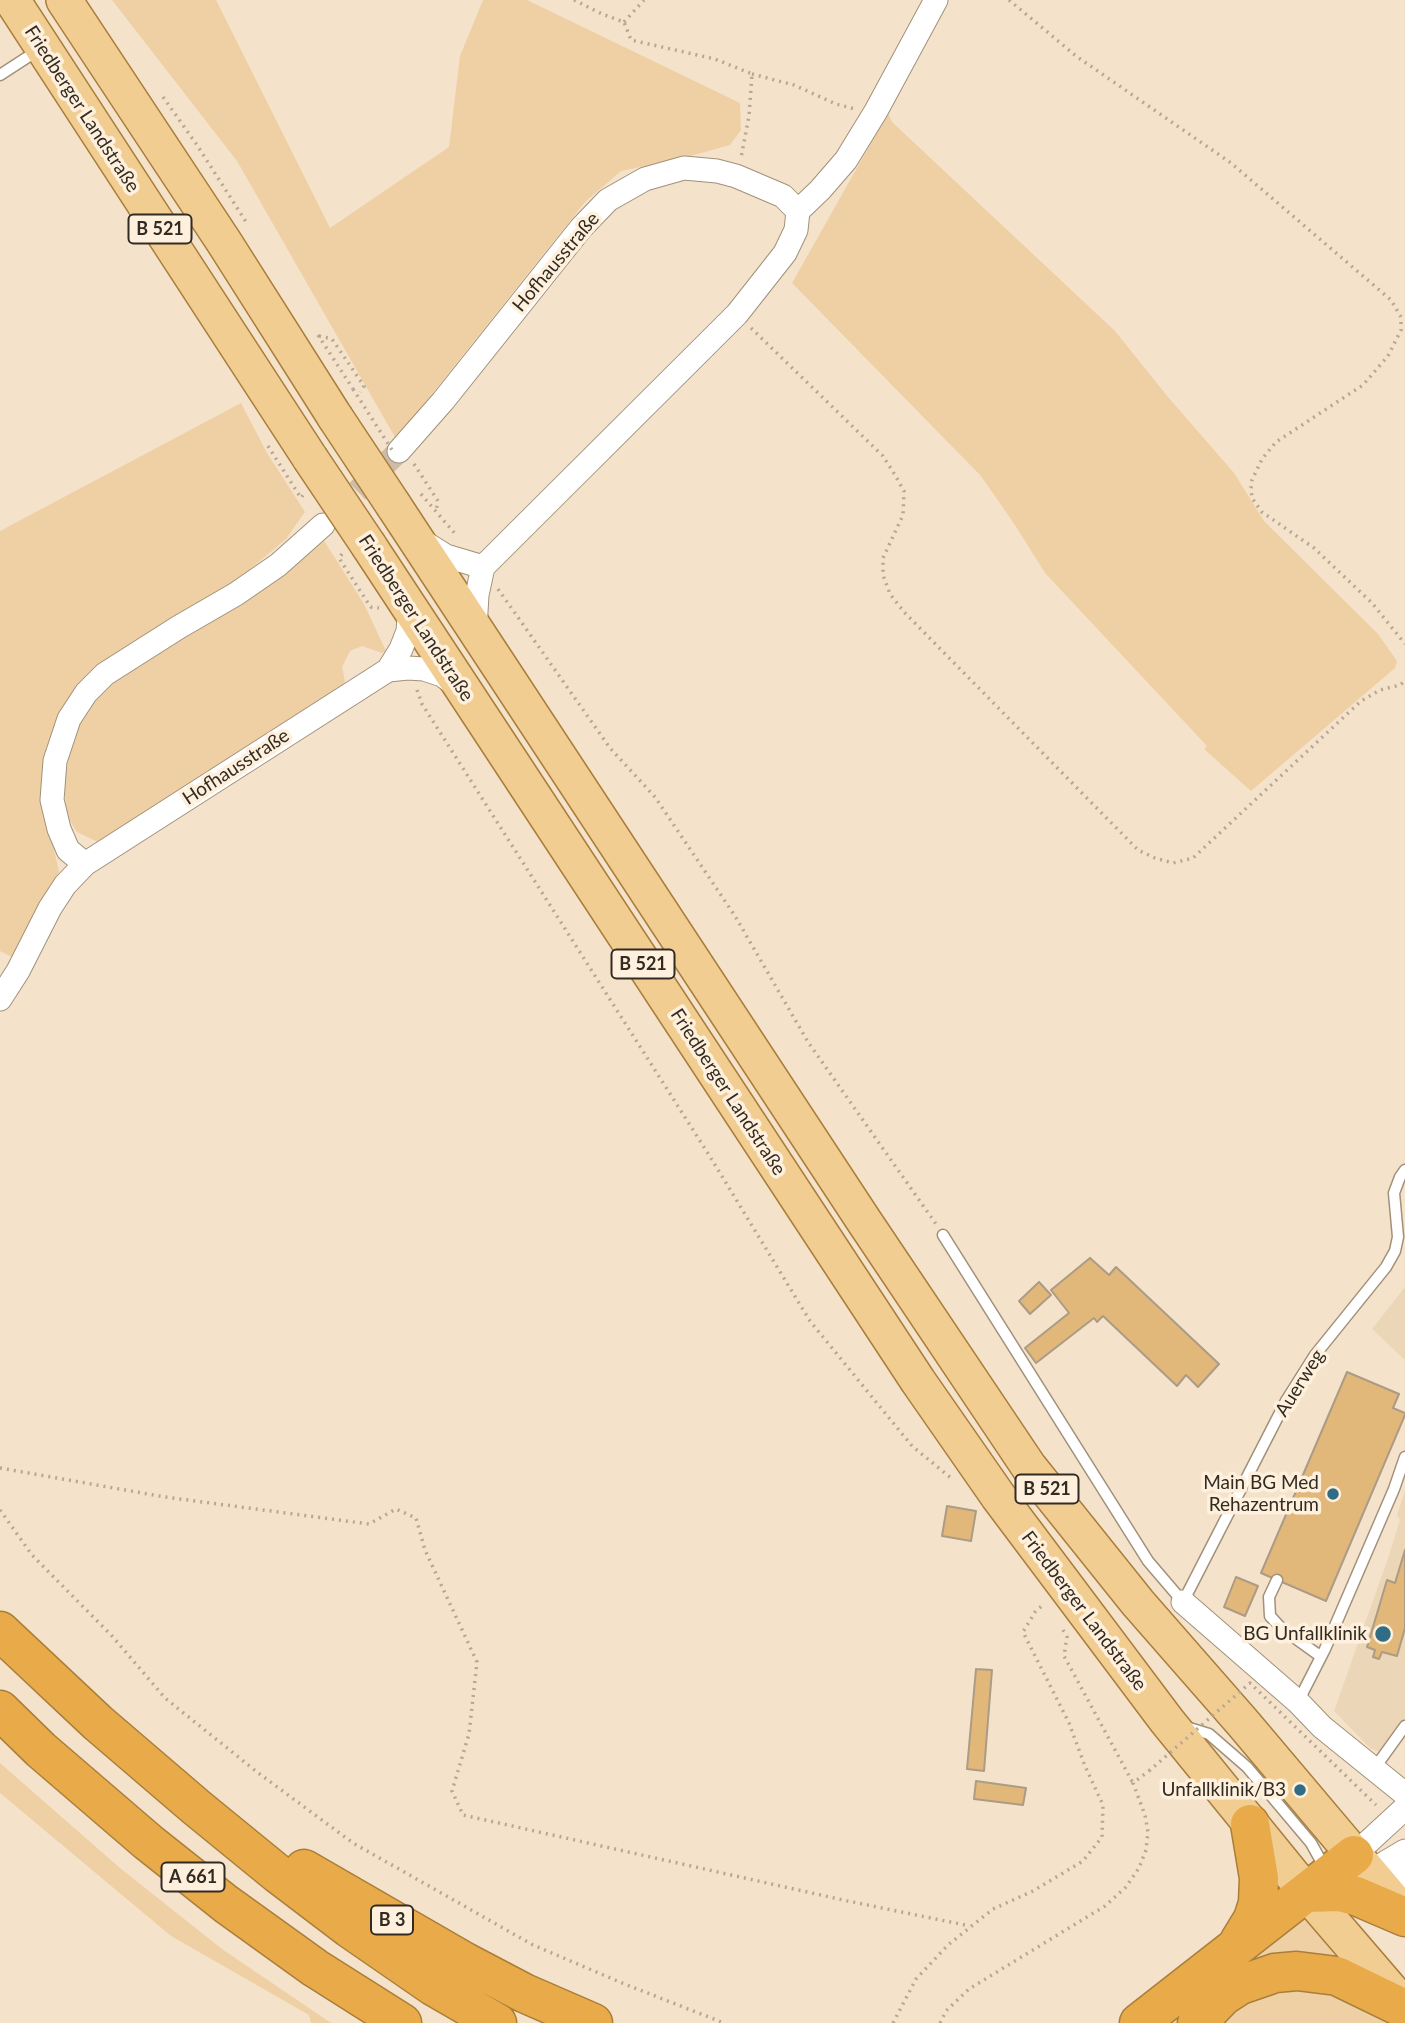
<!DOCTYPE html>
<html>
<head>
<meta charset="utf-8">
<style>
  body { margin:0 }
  canvas { display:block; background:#f4e2ca }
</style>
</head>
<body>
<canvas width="1405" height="2023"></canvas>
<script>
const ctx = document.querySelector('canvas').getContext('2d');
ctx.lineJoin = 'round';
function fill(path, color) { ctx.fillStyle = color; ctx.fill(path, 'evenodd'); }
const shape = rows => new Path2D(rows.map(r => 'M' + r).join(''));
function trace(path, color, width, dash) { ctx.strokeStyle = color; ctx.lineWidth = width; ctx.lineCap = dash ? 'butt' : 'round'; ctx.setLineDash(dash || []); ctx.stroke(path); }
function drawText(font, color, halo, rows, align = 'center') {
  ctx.font = font + ' Lato,sans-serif'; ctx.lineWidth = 7; ctx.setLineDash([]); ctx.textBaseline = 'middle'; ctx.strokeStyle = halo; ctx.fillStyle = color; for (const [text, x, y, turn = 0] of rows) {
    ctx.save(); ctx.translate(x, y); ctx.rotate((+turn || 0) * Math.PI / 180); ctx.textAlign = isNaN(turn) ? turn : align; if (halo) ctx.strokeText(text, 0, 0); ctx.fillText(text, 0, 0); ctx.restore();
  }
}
const built = shape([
  [1405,1287,1405,1360,1372,1329],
  [1405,1490,1405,1730,1385,1754,1370,1748,1334,1711,1388,1558,1400,1520,1397,1515]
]);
const green = shape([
  [112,0,216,0,330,228,449,147,460,56,483,0,527,0,740,103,741,130,730,145,683,158,621,171,585,202,396,439,237,161],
  [888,113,892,122,1115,331,1168,397,1234,473,1264,521,1378,634,1397,661,1395,668,1251,791,1204,749,1207,746,1045,573,1015,525,981,476,792,283],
  [241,403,267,453,305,512,286,539,236,581,128,645,94,669,63,709,46,748,43,800,59,872,14,958,0,951,0,531],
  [323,539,364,604,386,651,382,653,362,646,350,651,342,667,345,681,341,688,100,843,77,832,67,816,64,784,71,747,88,703,121,673],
  [0,1763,120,1868,222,1949,331,2023,311,2023,309,2015,171,1936,0,1793],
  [1304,1909,1372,1986,1329,1968,1186,2023,1153,2023],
  [1273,1981,1363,2000,1387,2023,1207,2023]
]);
const building = shape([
  [1090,1258,1109,1275,1116,1267,1219,1364,1198,1387,1186,1375,1177,1386,1103,1316,1097,1322,1094,1318,1036,1363,1025,1348,1069,1313,1051,1290,1090,1258],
  [1039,1282,1051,1295,1030,1314,1019,1301,1039,1282],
  [1347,1372,1399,1394,1393,1408,1405,1413,1405,1415,1326,1601,1261,1573,1347,1372],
  [947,1506,976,1511,971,1541,942,1536,947,1506],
  [1405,1550,1405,1628,1397,1656,1382,1652,1379,1659,1373,1657,1375,1650,1367,1647,1387,1580,1395,1583,1405,1550],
  [1236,1577,1258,1586,1245,1616,1224,1607,1236,1577],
  [976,1669,992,1670,984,1771,967,1769,976,1669],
  [976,1781,1026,1788,1023,1805,974,1799,976,1781]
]);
const streetTunnel = shape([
  [333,515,399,451]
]);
const path = shape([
  [574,0,602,14,624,22,631,40,715,59,752,74,749,116,741,158],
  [1009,0,1076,56,1231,163,1391,300,1401,317,1401,330,1388,356,1363,385,1276,442,1262,459,1252,480,1251,489,1252,498,1262,512,1314,548,1372,603,1405,644],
  [624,22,644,0],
  [752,74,794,85,836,104,855,109],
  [163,97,197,145,248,225],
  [751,328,883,456,895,475,904,491,903,515,883,558,883,575,890,594,904,612,1138,850,1155,858,1173,863,1193,858,1361,701,1380,690,1400,685,1405,681],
  [318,335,353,389],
  [319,336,332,339,364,386,360,392],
  [268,446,301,498,303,495],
  [414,464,438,501,436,511],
  [421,494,457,536],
  [342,554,339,558,368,603,371,607,379,608],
  [498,589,610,748,655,797,735,916,808,1042,936,1224],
  [417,690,422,704,709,1155,810,1321,912,1446,951,1478],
  [0,1468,165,1497,369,1524,396,1509,416,1518,425,1550,477,1662,469,1734,452,1791,463,1815,843,1900,970,1926],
  [0,1510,32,1555,112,1636,165,1698,257,1772,353,1843,533,1945,622,1983,724,2023],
  [1063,1630,1067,1637,1064,1656,1133,1783],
  [893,2023,916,1979,948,1945,993,1909,1033,1891,1083,1861,1102,1837,1103,1805,1085,1766,1069,1723,1023,1632,1035,1612,1044,1604],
  [940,2023,946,2011,969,1989,1105,1906,1126,1887,1139,1868,1146,1850,1148,1832,1145,1815,1133,1783,1149,1771]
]);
const lane = shape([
  [0,75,40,49],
  [943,1235,1148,1561,1183,1602,1286,1401,1315,1355,1386,1267,1395,1251,1398,1237,1394,1193,1400,1177,1405,1170],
  [1277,1580,1269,1597,1270,1616,1281,1628,1320,1656],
  [1298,1702,1325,1649,1394,1489,1405,1457],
  [1186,1727,1209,1734,1247,1767,1311,1843,1326,1870],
  [1374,1769,1405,1726]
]);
const street = shape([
  [399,451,443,401,581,228,608,200,645,179,684,168,717,171,736,176,783,196,798,211],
  [422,541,446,556,483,567],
  [475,629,477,595,483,567,737,314,785,253,796,230,798,211,820,190,846,160,876,111,936,0],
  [388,670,408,668,424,669,442,675,457,686],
  [85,864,68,850,59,829,52,800,55,761,69,719,86,693,105,674,179,627,236,594,278,565,323,525],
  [0,999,18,971,50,908,65,885,85,864,388,670,401,649,408,631,410,606],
  [1183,1602,1298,1702,1322,1727,1405,1794],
  [1405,1855,1401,1869,1401,1878,1405,1908],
  [1348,1865,1354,1855,1405,1808],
  [1355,1873,1378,1867,1405,1851]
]);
const primary = shape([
  [12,0,310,458],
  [64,0,224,242,335,417],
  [394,506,864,1221,1029,1467,1138,1603,1243,1723,1405,1915],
  [369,546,918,1381,998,1496,1167,1721,1307,1893,1405,2007]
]);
const highway = shape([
  [0,1631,98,1723,196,1807,278,1874,349,1928,433,1986,497,2023],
  [0,1710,41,1750,148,1842,226,1904,315,1968,402,2023],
  [304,1869,465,1962,524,1993,593,2023],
  [1307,1893,1339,1892,1356,1896,1405,1917],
  [1239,1942,1253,1919,1258,1903,1259,1878,1250,1824],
  [1139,2023,1354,1855],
  [1197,2023,1223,1996,1240,1985,1275,1973,1297,1971,1337,1976,1405,2009]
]);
const pathBridge = shape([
  [353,389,392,450],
  [1149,1771,1250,1683,1376,1805]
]);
const primaryBridge = shape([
  [335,417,394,506],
  [310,458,369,546]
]);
const markers = [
  [1333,1494,7,"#306d84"],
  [1383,1634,9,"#306d84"],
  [1300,1790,7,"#306d84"]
];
const shields = [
  [160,229,63],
  [643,964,63],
  [1047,1489,63],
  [193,1877,63],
  [392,1920,42]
];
const shieldNames = [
  ["B 521",160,229],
  ["B 521",643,964],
  ["B 521",1047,1489],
  ["A 661",193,1877],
  ["B 3",392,1920]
];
const streetNames = [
  ["Friedberger Landstraße",82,109,57],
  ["Hofhausstraße",556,262,-50],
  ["Friedberger Landstraße",416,618,57],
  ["Hofhausstraße",236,767,-33],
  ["Friedberger Landstraße",728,1092,57],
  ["Auerweg",1300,1383,-58],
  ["Friedberger Landstraße",1084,1611,53]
];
const poiNames = [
  ["Main BG Med",1319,1483],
  ["Rehazentrum",1319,1505],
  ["BG Unfallklinik",1367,1634],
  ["Unfallklinik/B3",1286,1790]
];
fill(built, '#ecd6b8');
fill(green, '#efd0a5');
fill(building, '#e2b77a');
trace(building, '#ac9b85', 2);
trace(streetTunnel, '#cdbda8', 23, [23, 11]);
trace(lane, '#a1917a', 13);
trace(street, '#a1917a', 25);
trace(primary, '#a97e3b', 38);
trace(highway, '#a97e3b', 41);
trace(path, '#b6a794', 3.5, [2, 5]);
trace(lane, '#fff', 10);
trace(street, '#fff', 23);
trace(primary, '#f2cd92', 35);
trace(highway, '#e9ab49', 38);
trace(primaryBridge, '#a97e3b', 38, []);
trace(pathBridge, '#b6a794', 3.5, [2, 5]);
trace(primaryBridge, '#f2cd92', 35);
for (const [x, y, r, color] of markers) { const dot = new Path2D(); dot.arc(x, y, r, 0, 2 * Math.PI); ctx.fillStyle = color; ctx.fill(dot); trace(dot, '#fef0dc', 2.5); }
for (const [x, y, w] of shields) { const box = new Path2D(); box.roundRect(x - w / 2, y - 14.5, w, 29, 5); ctx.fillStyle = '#fef0dc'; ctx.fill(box); trace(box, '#322b22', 2); }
drawText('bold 18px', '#322b22', null, shieldNames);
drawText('19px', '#322b22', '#fef0dc', streetNames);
drawText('19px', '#322b22', '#fef0dc', poiNames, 'right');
</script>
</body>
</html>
